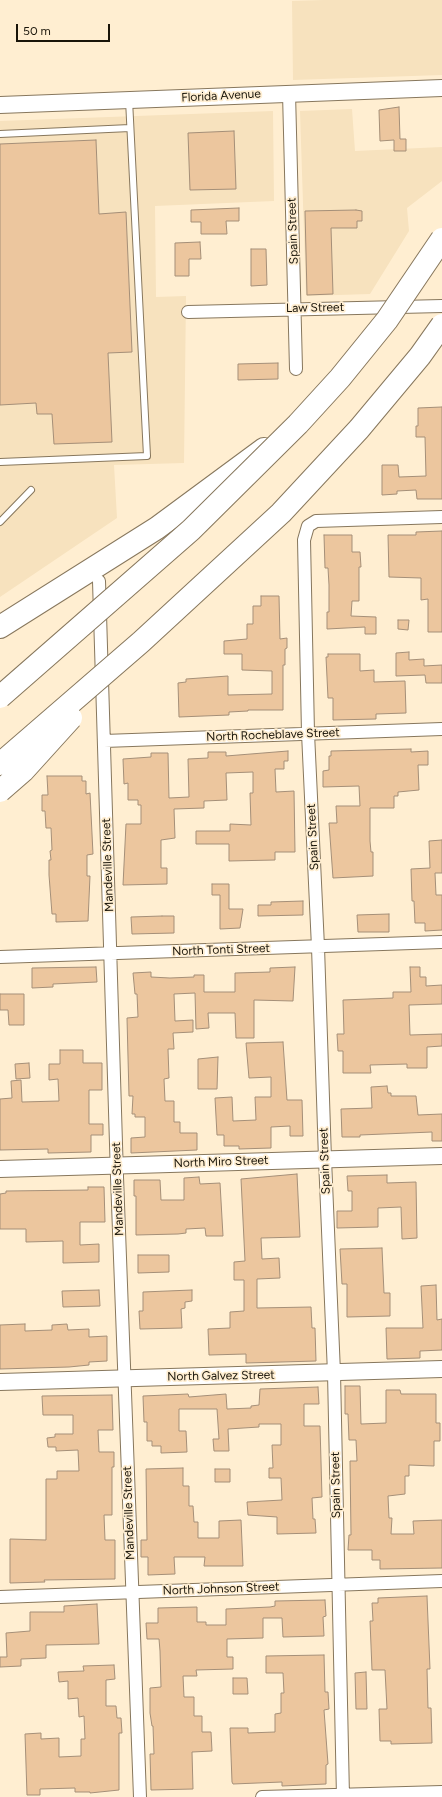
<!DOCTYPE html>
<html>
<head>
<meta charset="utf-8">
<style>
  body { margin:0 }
  #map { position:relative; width:442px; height:1797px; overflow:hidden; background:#ffeed1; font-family:Figtree,sans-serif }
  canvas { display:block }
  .scale { position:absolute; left:16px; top:24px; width:94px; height:18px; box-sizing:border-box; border:2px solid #191409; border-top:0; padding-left:5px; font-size:12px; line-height:14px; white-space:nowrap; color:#191409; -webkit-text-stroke:3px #ffeed1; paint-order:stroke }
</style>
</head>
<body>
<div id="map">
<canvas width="442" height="1797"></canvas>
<div class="scale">50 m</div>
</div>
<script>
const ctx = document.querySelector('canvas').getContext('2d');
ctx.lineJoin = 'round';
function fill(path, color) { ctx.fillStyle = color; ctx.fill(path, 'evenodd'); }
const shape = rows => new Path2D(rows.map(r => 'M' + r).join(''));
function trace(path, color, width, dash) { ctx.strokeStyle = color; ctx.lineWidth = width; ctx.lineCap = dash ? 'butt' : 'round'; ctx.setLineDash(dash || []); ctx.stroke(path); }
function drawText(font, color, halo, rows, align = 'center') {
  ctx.font = font + ' Figtree,sans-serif'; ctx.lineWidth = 3.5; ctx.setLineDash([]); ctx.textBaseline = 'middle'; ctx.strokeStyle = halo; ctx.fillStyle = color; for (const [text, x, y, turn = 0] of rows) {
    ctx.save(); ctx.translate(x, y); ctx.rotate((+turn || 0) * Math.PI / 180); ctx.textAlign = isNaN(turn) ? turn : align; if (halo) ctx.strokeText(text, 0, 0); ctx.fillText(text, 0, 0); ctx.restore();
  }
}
const built = shape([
  [323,0,442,0,442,75,293,80,292,1],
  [352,109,355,151,442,147,442,181,407,208,409,231,370,294,306,296,300,111],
  [273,111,274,201,155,206,156,297,186,296,184,463,114,465,117,518,0,597,0,121]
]);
const building = shape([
  [399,107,400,139,406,139,406,151,394,151,394,140,380,141,379,110,399,107],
  [234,131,236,189,190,190,188,133,234,131],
  [96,140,99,214,126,212,132,352,108,353,112,442,54,444,52,414,37,414,36,403,0,405,0,144,96,140],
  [239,208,239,221,226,221,227,234,201,234,201,222,191,222,191,210,239,208],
  [356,210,362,211,362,221,357,221,357,228,331,228,333,294,307,295,305,211,356,210],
  [200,242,201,259,189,259,189,276,175,276,175,243,200,242],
  [251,249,266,249,267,285,251,286,251,249],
  [278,363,278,379,238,380,238,364,278,363],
  [442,407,442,499,417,499,416,490,397,491,397,494,382,495,382,465,398,465,399,477,426,476,425,437,416,437,416,426,418,426,418,408,442,407],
  [442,531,442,632,428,632,428,599,421,600,421,578,389,577,388,535,416,535,416,532,442,531],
  [324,535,352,535,352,552,360,552,361,567,359,567,359,601,352,601,351,616,376,617,376,634,365,634,365,627,327,629,327,612,329,612,329,585,328,568,325,568,324,535],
  [261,596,279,596,280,639,287,638,287,648,285,649,285,665,283,665,283,710,248,710,248,711,229,712,229,715,179,717,178,683,186,682,186,679,228,676,228,695,272,694,272,671,242,670,242,654,224,654,224,641,247,639,247,624,253,624,253,606,261,606,261,596],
  [398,620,409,620,408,630,398,629,398,620],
  [409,652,409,660,424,659,424,666,442,665,442,683,426,683,425,675,396,676,396,653,409,652],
  [328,654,360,654,360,671,374,670,374,682,405,681,406,713,376,714,376,719,333,720,333,698,328,698,326,657,328,657,328,654],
  [411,749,411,752,428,751,428,765,418,765,419,790,398,792,398,796,394,796,394,808,370,808,370,841,371,852,373,852,373,876,333,878,329,823,337,823,336,806,360,806,359,786,323,787,323,771,329,770,329,756,331,756,331,751,411,749],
  [288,751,288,761,284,761,284,769,275,769,276,792,294,791,295,852,275,852,275,860,229,861,229,844,196,844,196,831,230,831,230,824,251,825,250,793,253,793,253,772,226,773,227,800,204,801,204,808,174,809,175,838,161,840,161,868,167,868,167,884,123,885,126,824,141,824,141,805,138,805,138,800,128,800,128,783,124,784,123,759,151,757,151,753,168,753,169,798,189,797,188,759,208,758,208,752,226,752,226,756,288,751],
  [47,776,82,776,82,781,86,781,86,794,90,793,93,854,87,855,87,876,90,876,88,921,56,922,56,914,52,914,49,875,49,860,51,860,50,851,52,850,51,828,46,828,45,811,42,811,42,795,48,795,47,776],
  [442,840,442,873,435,873,436,895,442,895,442,930,425,931,425,923,415,923,414,901,412,901,411,869,430,868,429,841,442,840],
  [212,884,229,884,229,909,243,909,240,928,220,929,220,895,212,895,212,884],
  [303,901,303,915,258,916,258,905,271,905,271,902,303,901],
  [389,914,389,932,358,932,357,915,389,914],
  [162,916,174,916,174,933,132,934,131,917,162,916],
  [96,967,97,982,53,984,53,987,32,988,32,968,96,967],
  [295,967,293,1001,254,1000,254,1038,236,1038,235,1013,208,1013,209,1028,196,1029,195,993,174,994,175,1021,193,1020,193,1032,173,1033,174,1049,168,1049,169,1078,164,1079,165,1101,174,1101,174,1122,180,1122,180,1133,197,1133,197,1150,131,1153,131,1138,145,1137,145,1117,135,1117,135,1114,132,1114,133,1096,129,1096,127,1018,138,1017,137,994,135,994,133,973,151,972,151,977,170,978,194,977,194,975,204,975,204,992,235,992,235,973,270,972,270,968,295,967],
  [410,967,420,967,420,977,426,977,426,986,442,985,442,1004,409,1005,410,1035,442,1034,442,1046,427,1047,427,1068,407,1068,407,1064,370,1065,371,1073,343,1073,343,1051,338,1051,337,1034,344,1034,343,1000,393,998,393,992,411,992,410,967],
  [0,994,24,994,24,1025,9,1025,8,1010,0,1010,0,994],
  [283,1042,287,1100,302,1100,303,1136,290,1136,290,1126,271,1127,271,1148,239,1149,239,1146,224,1146,224,1135,217,1135,215,1098,232,1097,233,1121,256,1120,255,1097,271,1097,271,1077,249,1078,246,1043,283,1042],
  [60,1050,83,1050,83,1063,102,1063,102,1090,89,1090,89,1124,103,1124,103,1135,91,1135,91,1152,48,1153,48,1149,0,1150,0,1099,12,1098,11,1081,21,1080,22,1102,59,1101,58,1079,49,1080,49,1064,60,1064,60,1050],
  [218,1057,217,1089,198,1089,198,1059,218,1057],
  [29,1063,30,1078,16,1079,15,1064,29,1063],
  [387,1086,388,1093,391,1093,391,1096,416,1096,418,1115,442,1114,442,1141,432,1141,432,1132,360,1135,360,1137,342,1137,341,1109,372,1108,371,1087,387,1086],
  [297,1174,300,1237,261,1238,262,1259,279,1258,280,1278,257,1279,257,1308,311,1307,312,1328,315,1328,316,1361,246,1363,246,1354,209,1355,208,1329,230,1328,230,1312,244,1311,244,1280,234,1280,234,1262,245,1261,241,1179,297,1174],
  [387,1175,387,1183,416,1182,417,1238,402,1239,401,1207,378,1208,378,1227,337,1228,337,1211,352,1211,352,1191,348,1191,347,1176,387,1175],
  [199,1177,200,1184,220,1183,223,1236,206,1236,205,1228,186,1229,186,1233,178,1234,136,1235,136,1196,134,1196,134,1180,160,1180,161,1200,184,1200,184,1178,199,1177],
  [88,1187,104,1187,105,1222,80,1222,80,1245,99,1244,99,1262,63,1263,63,1241,26,1242,26,1229,0,1229,0,1194,6,1193,6,1191,88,1190,88,1187],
  [382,1248,384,1293,390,1293,390,1316,347,1317,347,1284,342,1284,340,1249,382,1248],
  [138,1255,169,1255,169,1272,138,1273,138,1255],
  [436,1285,437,1320,442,1319,442,1350,420,1351,420,1358,387,1359,386,1328,423,1328,421,1286,436,1285],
  [99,1290,100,1306,63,1307,62,1291,99,1290],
  [192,1290,192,1301,185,1302,185,1308,181,1309,182,1328,140,1329,139,1311,143,1311,143,1292,192,1290],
  [25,1324,25,1331,52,1330,52,1325,67,1324,68,1330,89,1329,89,1337,107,1336,107,1361,89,1362,89,1365,69,1367,0,1369,0,1325,25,1324],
  [345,1386,360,1386,361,1424,386,1423,386,1390,400,1390,401,1394,436,1394,436,1423,440,1423,440,1441,434,1441,434,1466,409,1465,409,1476,405,1476,405,1494,388,1496,389,1518,392,1518,391,1534,414,1534,413,1521,442,1520,442,1568,380,1569,380,1560,372,1560,372,1550,348,1550,349,1535,351,1535,350,1461,357,1461,356,1440,349,1440,348,1414,345,1414,345,1386],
  [318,1387,319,1404,304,1404,304,1426,320,1426,322,1497,312,1498,313,1519,315,1519,316,1533,277,1534,277,1517,248,1515,247,1502,282,1500,281,1478,269,1478,269,1468,273,1468,272,1445,281,1445,281,1424,259,1424,259,1427,228,1429,229,1451,214,1451,213,1439,219,1439,217,1409,179,1409,179,1431,186,1431,187,1452,161,1453,161,1446,152,1446,152,1441,147,1441,147,1422,144,1422,143,1396,188,1394,189,1397,226,1394,227,1409,251,1408,251,1406,259,1405,260,1389,318,1387],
  [112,1395,113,1430,98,1430,99,1452,114,1452,114,1467,112,1467,112,1515,104,1515,105,1540,115,1540,115,1579,44,1580,45,1582,10,1583,10,1539,46,1540,46,1479,57,1479,57,1471,79,1471,78,1450,56,1451,56,1447,48,1447,47,1438,55,1437,55,1434,73,1434,73,1415,43,1415,42,1396,112,1395],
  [183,1468,183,1486,189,1486,189,1506,193,1506,194,1522,198,1522,198,1538,219,1538,219,1521,241,1520,243,1566,204,1566,205,1557,174,1557,175,1574,148,1575,148,1557,141,1557,141,1540,147,1540,146,1469,183,1468],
  [215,1469,230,1469,230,1482,215,1482,215,1469],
  [427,1596,430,1669,427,1669,428,1708,431,1708,432,1743,391,1744,391,1741,380,1741,379,1709,387,1709,385,1670,372,1670,370,1621,373,1621,372,1603,378,1603,378,1598,427,1596],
  [325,1600,326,1616,323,1617,324,1636,283,1637,282,1618,263,1618,263,1638,227,1639,227,1657,233,1657,233,1669,196,1670,197,1676,183,1676,184,1697,194,1697,194,1716,202,1716,202,1732,211,1732,212,1751,192,1752,193,1789,151,1790,150,1754,154,1754,153,1726,152,1726,150,1713,150,1688,161,1687,160,1651,159,1639,147,1639,146,1623,158,1623,158,1608,197,1607,197,1622,206,1622,206,1625,226,1625,226,1609,270,1607,275,1606,275,1601,325,1600],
  [97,1604,99,1644,46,1645,46,1658,21,1659,21,1666,0,1667,0,1657,7,1657,6,1633,30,1631,30,1612,64,1612,64,1606,97,1604],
  [324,1655,325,1692,328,1692,329,1709,324,1710,328,1764,326,1765,326,1784,282,1786,282,1782,233,1784,232,1782,230,1728,248,1728,248,1733,275,1732,275,1714,281,1713,281,1693,284,1693,283,1673,266,1673,266,1656,324,1655],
  [114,1665,115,1679,106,1680,106,1706,116,1706,117,1718,121,1718,122,1733,119,1733,119,1790,90,1793,90,1792,75,1792,75,1788,40,1789,40,1795,27,1795,25,1734,41,1733,41,1739,59,1738,59,1757,81,1756,81,1739,85,1739,84,1716,79,1717,78,1698,68,1699,68,1681,59,1682,58,1672,84,1671,83,1666,114,1665],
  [366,1672,367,1709,356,1709,355,1673,366,1672],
  [233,1678,247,1678,248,1694,233,1694,233,1678]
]);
const service = shape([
  [0,134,130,128],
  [0,462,147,456,129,100],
  [0,522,31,490]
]);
const minor = shape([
  [289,93,296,369],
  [188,312,442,306],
  [99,581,117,1177,140,1797],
  [104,741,442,729],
  [0,957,442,942],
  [0,1597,442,1581],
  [262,1797,442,1792],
  [343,1797,334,1373,325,1159,318,947,308,733,304,540,308,526,316,521,442,517]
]);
const tertiary = shape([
  [0,105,442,88],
  [0,1169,442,1156],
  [0,1382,442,1369]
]);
const motorway = shape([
  [0,627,157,528,264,449]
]);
const motorwayBridge = shape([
  [0,697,191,530,298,424,340,378,387,320,442,239],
  [0,764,141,642,281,513,359,429,420,356,442,325],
  [0,791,23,771,71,718]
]);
const streetNames = [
  ["Florida Avenue",221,96,-3],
  ["Spain Street",293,231,-92],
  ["Law Street",315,308,-1],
  ["North Rocheblave Street",273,735,-2],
  ["Spain Street",313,837,-93],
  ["Mandeville Street",108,865,-92],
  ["North Tonti Street",221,950,-2],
  ["Spain Street",325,1161,-92],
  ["North Miro Street",221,1162,-2],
  ["Mandeville Street",118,1189,-92],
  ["North Galvez Street",221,1376,-1],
  ["Spain Street",336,1485,-91],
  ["Mandeville Street",129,1513,-92],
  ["North Johnson Street",221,1589,-2]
];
fill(built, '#f7e2be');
fill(building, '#ecc69e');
trace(building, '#a58f78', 1);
trace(service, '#87775d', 8);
trace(minor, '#87775d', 14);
trace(tertiary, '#87775d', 18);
trace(motorway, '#87775d', 24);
trace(service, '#fff', 6);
trace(minor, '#fff', 12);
trace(tertiary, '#fff', 16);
trace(motorway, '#fff', 22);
trace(motorwayBridge, '#87775d', 24, []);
trace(motorwayBridge, '#fff', 22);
drawText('12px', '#191409', '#ffeed1', streetNames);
</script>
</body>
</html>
